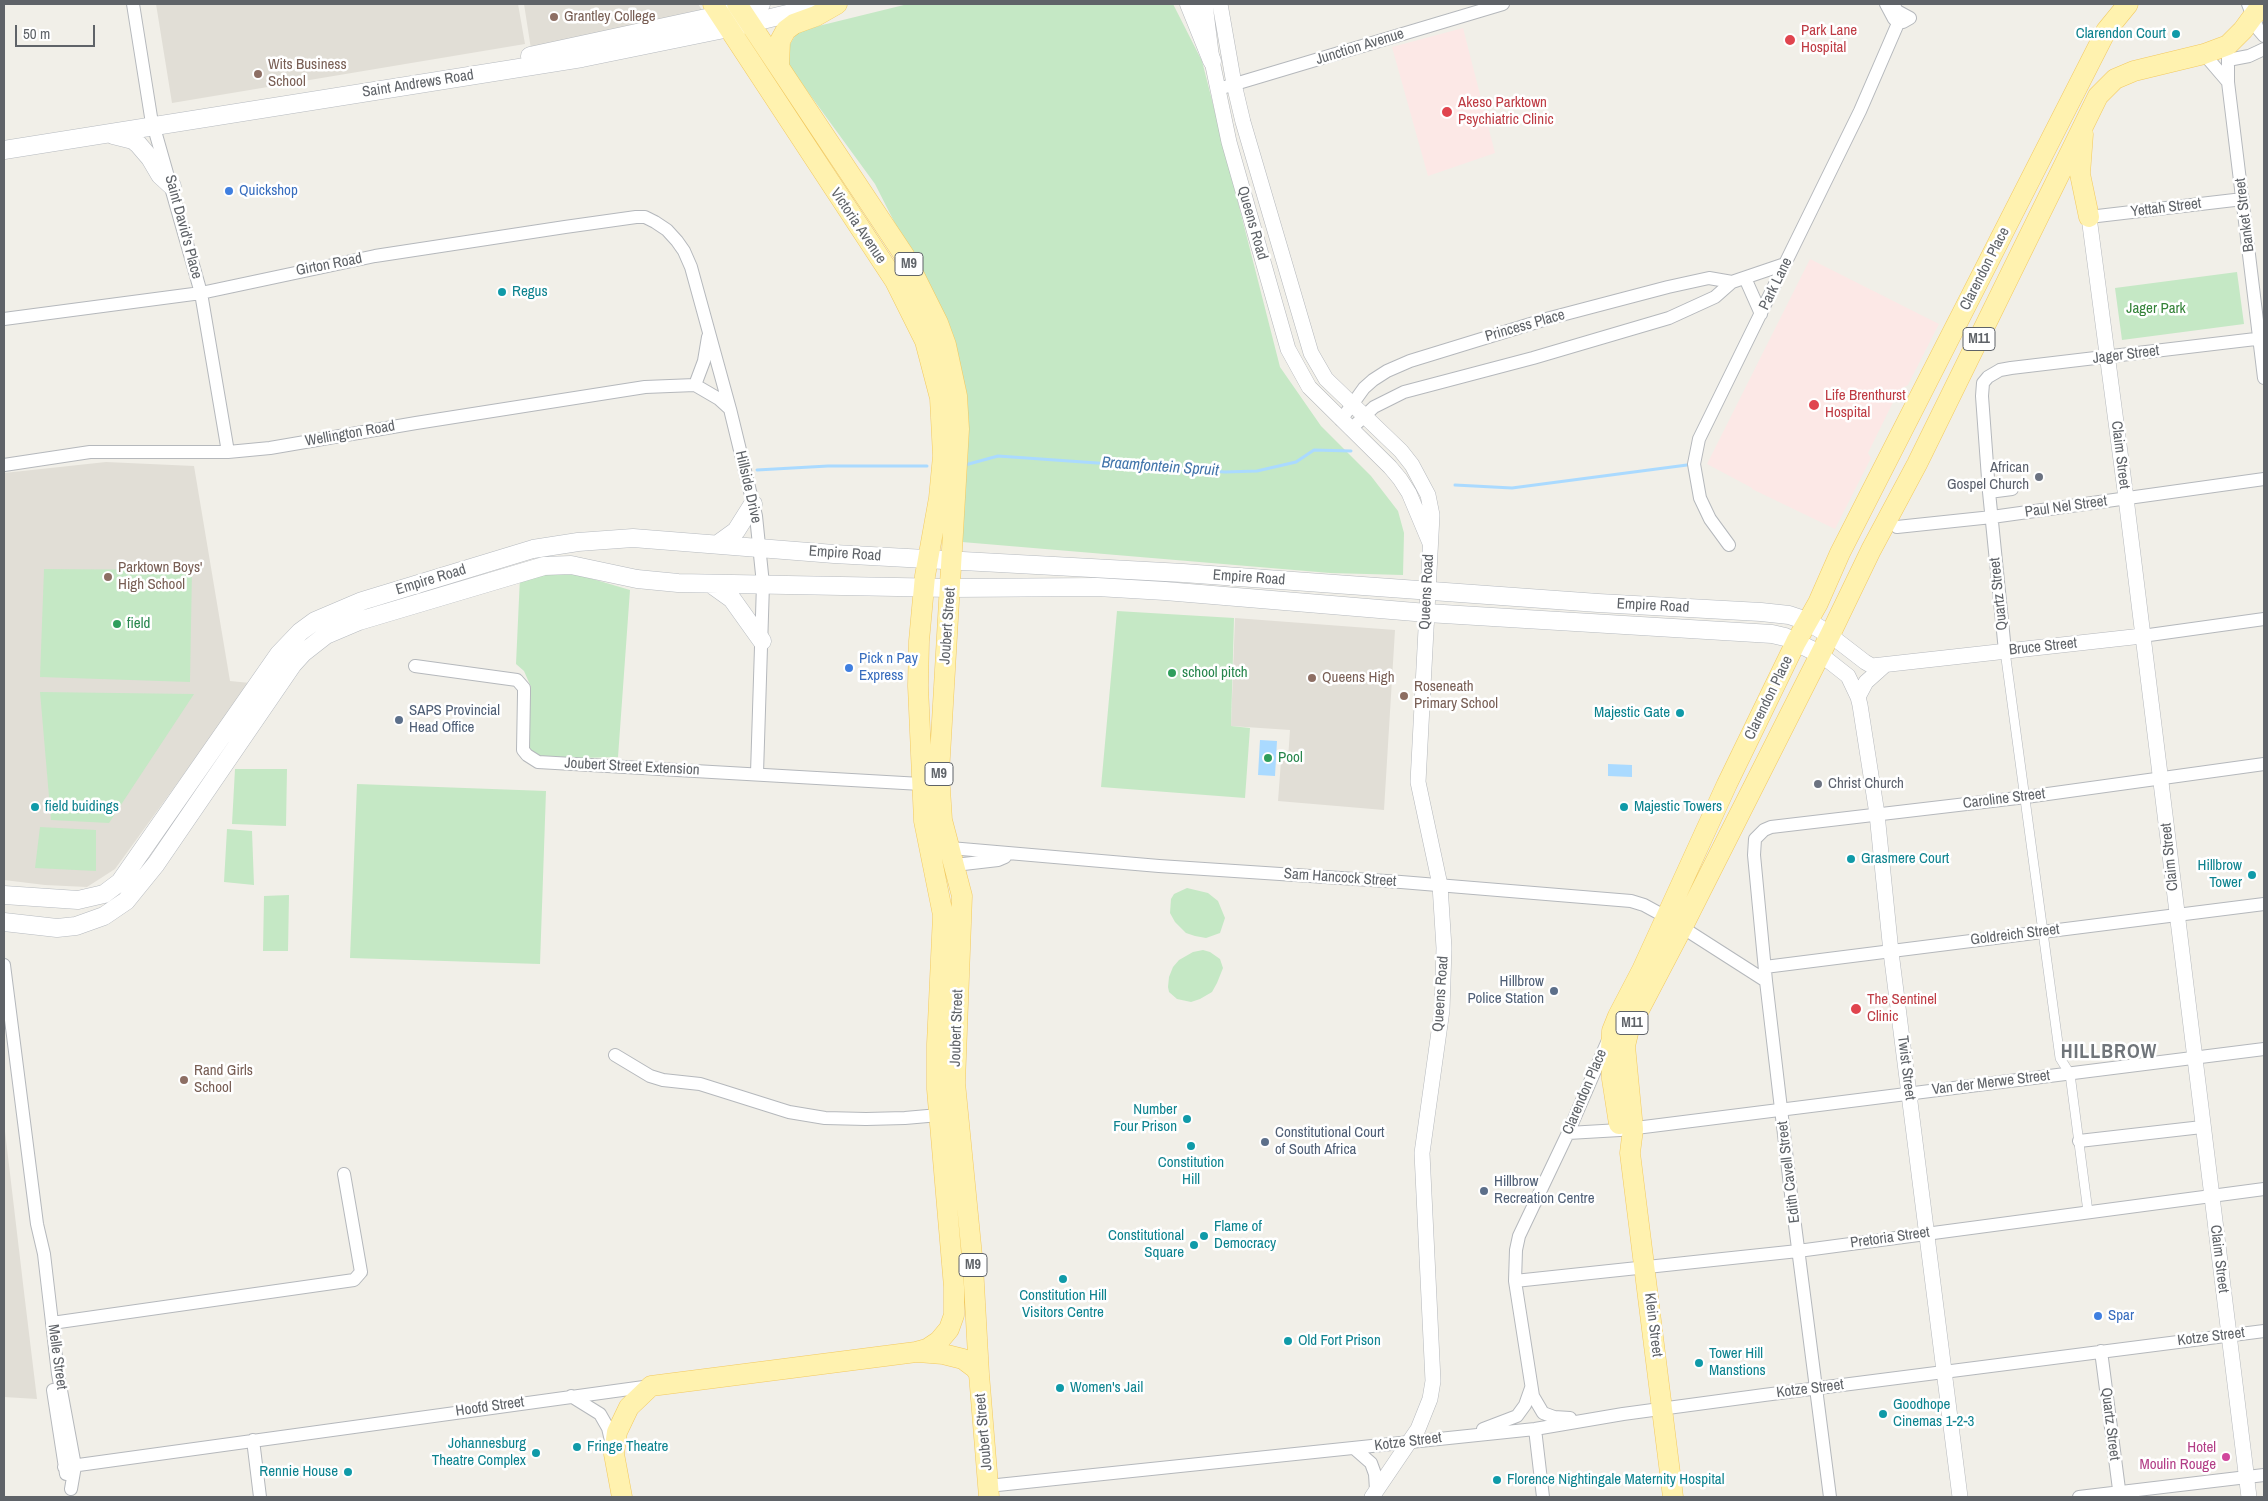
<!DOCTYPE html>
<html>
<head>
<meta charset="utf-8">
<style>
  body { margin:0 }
  #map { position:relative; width:2268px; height:1501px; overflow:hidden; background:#f1efe8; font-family:"Archivo Narrow",sans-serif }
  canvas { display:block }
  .frame { position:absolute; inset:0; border:5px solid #5f6368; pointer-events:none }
  .scale { position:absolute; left:15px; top:25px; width:80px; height:22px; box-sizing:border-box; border:2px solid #5f6368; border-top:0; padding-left:6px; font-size:15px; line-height:18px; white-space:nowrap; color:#5f6368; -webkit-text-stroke:4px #fff; paint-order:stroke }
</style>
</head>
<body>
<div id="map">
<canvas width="2268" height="1501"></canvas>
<div class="frame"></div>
<div class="scale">50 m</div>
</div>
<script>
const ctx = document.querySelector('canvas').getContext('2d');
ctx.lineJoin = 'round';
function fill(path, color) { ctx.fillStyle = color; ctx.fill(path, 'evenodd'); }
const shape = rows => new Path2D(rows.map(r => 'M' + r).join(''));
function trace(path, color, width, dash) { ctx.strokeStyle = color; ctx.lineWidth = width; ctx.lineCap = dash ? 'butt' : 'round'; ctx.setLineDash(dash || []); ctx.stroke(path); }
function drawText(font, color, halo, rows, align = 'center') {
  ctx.font = font + ' "Archivo Narrow",sans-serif'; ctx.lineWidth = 5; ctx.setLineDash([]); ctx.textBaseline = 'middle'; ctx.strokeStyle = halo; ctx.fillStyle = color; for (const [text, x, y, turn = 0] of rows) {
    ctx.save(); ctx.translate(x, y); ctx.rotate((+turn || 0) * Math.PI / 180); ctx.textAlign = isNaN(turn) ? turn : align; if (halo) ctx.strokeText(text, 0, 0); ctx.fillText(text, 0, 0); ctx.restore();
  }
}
const education = shape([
  [156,4,518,4,525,44,172,103],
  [524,4,698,4,702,10,531,49],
  [106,462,194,466,230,681,250,683,115,869,87,887,45,885,4,880,4,473],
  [1235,618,1395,630,1384,810,1278,801,1281,761,1288,759,1290,730,1231,726],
  [4,1123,24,1292,37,1399,4,1397]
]);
const medical = shape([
  [1463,28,1495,153,1428,176,1392,47],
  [1810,259,1939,324,1908,385,1899,390,1868,453,1871,458,1835,529,1752,489,1752,488,1707,464]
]);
const green = shape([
  [908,4,1173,4,1202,61,1280,367,1321,426,1371,476,1398,511,1404,533,1403,575,1330,573,962,542,938,308,875,184,789,66,789,46,798,31],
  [2237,272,2244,324,2122,340,2115,288],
  [44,569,192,570,190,682,40,677],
  [569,572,630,590,618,757,543,759,527,751,531,687,524,671,516,664,520,577],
  [1117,611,1234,618,1231,726,1250,728,1245,798,1101,787],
  [40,692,194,694,109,823,51,820],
  [235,769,287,769,286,826,232,824],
  [357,784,546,791,540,964,350,958],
  [40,827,96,830,96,871,35,868],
  [227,829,252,831,254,885,224,882],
  [1187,888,1208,893,1218,901,1225,918,1220,933,1206,938,1195,936,1186,933,1175,922,1170,913,1171,899,1174,894],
  [289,895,288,951,263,951,264,896],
  [1203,950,1210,952,1220,959,1223,968,1217,983,1212,992,1200,999,1191,1002,1177,999,1169,992,1168,987,1169,977,1173,967,1179,960,1193,952]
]);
const water = shape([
  [1260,740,1277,741,1275,776,1258,775],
  [1608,764,1632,765,1632,777,1608,776]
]);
const stream = shape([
  [965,465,998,456,1225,472,1257,471,1296,462,1314,450,1351,451],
  [757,470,828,466,927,466],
  [1455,485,1512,488,1687,465]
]);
const pedestrian = shape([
  [2005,651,2060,1058,2070,1074,2088,1212]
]);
const minor = shape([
  [133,4,151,117,201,293,228,452],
  [1886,4,1894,19,1903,22,1910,18,1897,11,1893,4],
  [2248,4,2258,29,2264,36],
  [2228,45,2228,82,2264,378],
  [2204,54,2228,82],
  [2228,60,2249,56,2264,49],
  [1225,87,1503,4],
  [2089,217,2243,199],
  [1745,278,1761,314],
  [4,319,201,293,375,256,565,227,636,217,645,217,655,222,667,230,677,241,684,251,691,267,730,409,756,516,763,584,757,773],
  [695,385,704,361,708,337],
  [1341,420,1364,388,1373,380,1387,371,1410,361,1550,318,1668,287,1709,278,1732,282],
  [1351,429,1374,407,1404,392,1533,358,1669,318,1715,297,1732,282,1785,264],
  [4,465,90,452,228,452,270,448,416,423,645,387,695,385,719,399,730,409],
  [1989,492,2012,489],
  [1897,527,1992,517,2264,479],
  [1729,545,1710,519,1700,498,1694,464,1699,439,1860,111,1899,21],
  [2142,636,2264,619],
  [2005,651,1989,492,1982,396,1983,383,1988,377,2000,370,2011,368,2264,338],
  [415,666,517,680,524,688,524,694,523,750,527,755,538,762,921,784],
  [950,848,1159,866,1401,882,1631,901,1644,905,1666,917,1766,981],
  [955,865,998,860,1005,857],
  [4,965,37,1224,44,1254,58,1374,75,1466,71,1489],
  [1765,967,2264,904],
  [615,1055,650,1076,663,1080,700,1084,789,1112,825,1118,866,1119,905,1118,939,1115],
  [1568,1133,1620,1130,2264,1049],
  [2079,1141,2202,1127],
  [1515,1281,1798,1251,2264,1189],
  [52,1323,354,1280,361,1272,344,1174],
  [2101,1351,2120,1497],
  [53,1390,66,1474],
  [571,1396,600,1414,608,1428,612,1445],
  [1570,1418,1554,1417,1543,1413,1533,1396,1515,1281,1516,1250,1519,1236,1568,1133,1609,1038],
  [1483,1429,1517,1416,1525,1405,1531,1388],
  [1535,1429,1543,1497],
  [253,1440,260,1497],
  [1355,1449,1371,1463,1375,1474,1376,1490],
  [64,1467,651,1386],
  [988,1486,1535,1429,1623,1414,1764,1395,2264,1331],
  [1830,1497,1791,1194,1766,981,1754,855,1755,839,1764,830,1771,827,2026,797,2264,764],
  [2079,1497,2264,1475]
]);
const tertiary = shape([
  [1205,4,1212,61,1229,142,1288,349,1309,387,1390,467,1400,479,1409,493,1430,543],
  [1220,4,1234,84,1243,122,1311,353,1326,379,1401,451,1412,465,1428,495,1432,515,1418,782,1440,885,1444,948,1442,1010,1422,1153,1433,1381,1430,1399,1418,1429,1372,1497],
  [2089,217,2126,498,2249,1497],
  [1830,635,1865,662,1872,666,2142,636],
  [1820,654,1848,676,1858,697,1860,705,1877,814,1891,952,1960,1497],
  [1858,697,1866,682,1885,665]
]);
const secondary = shape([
  [1189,4,1212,61],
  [530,56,720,15,761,4],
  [113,135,133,140,138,144,150,158,160,175,172,186],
  [4,150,582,58,729,28,829,4],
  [718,544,736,531,753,504],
  [711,584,732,599,762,641],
  [4,895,78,900,104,894,120,882,279,654,300,632,315,621,362,601,533,549,578,542,633,538,834,554,1183,573,1598,603,1761,612,1789,615,1807,621,1830,635],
  [4,922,57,928,76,926,104,916,126,901,156,864,293,664,303,653,326,635,359,621,544,566,571,565,637,579,678,583,951,588,1097,587,1165,591,1427,613,1772,634,1785,637,1820,654]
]);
const primary = shape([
  [737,4,904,255,938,323,946,345,957,396,959,429,939,773,942,820,962,896,955,1083,973,1266,979,1374,989,1497],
  [779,66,780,41,786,30,794,24,816,16,837,4],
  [2083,134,2080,174,2089,217],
  [1619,1124,1612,1079,1611,1049,1612,1031,1618,1016,1642,970,1727,784,1796,642,1818,603,1840,553,2106,31,2128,4],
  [918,1352,943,1354,963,1359,975,1368,979,1374],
  [622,1497,614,1454,617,1432,629,1407,651,1386,916,1352,927,1349,939,1341,949,1329,954,1315,954,1287,937,1089,937,1044,943,915,924,821,918,686,919,641,925,576,939,498,943,456,940,398,925,341,895,281,713,4],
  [1673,1497,1630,1153,1633,1129,1625,1046,1629,1029,1682,928,1830,635,1871,550,1917,464,2098,96,2115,79,2134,71,2204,54,2228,45,2243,30,2262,4]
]);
const markers = [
  [554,17,5,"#8d6e63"],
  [2176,34,5,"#0f9aa8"],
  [1790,40,6,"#e0444e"],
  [258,74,5,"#8d6e63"],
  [1447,112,6,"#e0444e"],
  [229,191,5,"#3f7fe0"],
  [502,292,5,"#0f9aa8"],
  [1814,405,6,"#e0444e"],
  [2039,477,5,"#6b7280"],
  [108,577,5,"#8d6e63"],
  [117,624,5,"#2e9e5b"],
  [849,668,5,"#3f7fe0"],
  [1172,673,5,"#2e9e5b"],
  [1312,678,5,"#8d6e63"],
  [1404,696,5,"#8d6e63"],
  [1680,713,5,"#0f9aa8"],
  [399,720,5,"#5c6f8a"],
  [1268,758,5,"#2e9e5b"],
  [1818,784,5,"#6b7280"],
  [35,807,5,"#0f9aa8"],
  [1624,807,5,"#0f9aa8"],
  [1851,859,5,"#0f9aa8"],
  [2252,875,5,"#0f9aa8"],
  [1554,991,5,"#5c6f8a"],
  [1856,1009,6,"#e0444e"],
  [184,1080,5,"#8d6e63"],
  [1187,1119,5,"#0f9aa8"],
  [1265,1142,5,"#5c6f8a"],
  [1191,1146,5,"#0f9aa8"],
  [1484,1191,5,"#5c6f8a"],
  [1204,1236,5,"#0f9aa8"],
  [1194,1245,5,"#0f9aa8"],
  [1063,1279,5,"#0f9aa8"],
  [2098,1316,5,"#3f7fe0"],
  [1288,1341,5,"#0f9aa8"],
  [1699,1363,5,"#0f9aa8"],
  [1060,1388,5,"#0f9aa8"],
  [1883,1414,5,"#0f9aa8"],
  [577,1447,5,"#0f9aa8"],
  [536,1453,5,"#0f9aa8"],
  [2226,1457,5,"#d1479c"],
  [348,1472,5,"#0f9aa8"],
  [1497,1480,5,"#0f9aa8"]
];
const shields = [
  [909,264,28],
  [1979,339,32],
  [939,774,28],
  [1632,1023,32],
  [973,1265,28]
];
const shieldNames = [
  ["M9",909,264],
  ["M11",1979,339],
  ["M9",939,774],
  ["M11",1632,1023],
  ["M9",973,1265]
];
const educationNames = [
  ["Grantley College",564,17],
  ["Wits Business",268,65],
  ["School",268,82],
  ["Parktown Boys'",118,568],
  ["High School",118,585],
  ["Queens High",1322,678],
  ["Roseneath",1414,687],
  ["Primary School",1414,704],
  ["Rand Girls",194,1071],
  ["School",194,1088]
];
const healthNames = [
  ["Park Lane",1801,31],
  ["Hospital",1801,48],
  ["Akeso Parktown",1458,103],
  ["Psychiatric Clinic",1458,120],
  ["Life Brenthurst",1825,396],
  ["Hospital",1825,413],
  ["The Sentinel",1867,1000],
  ["Clinic",1867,1017]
];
const cultureNames = [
  ["Clarendon Court",2166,34,"right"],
  ["Regus",512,292],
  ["Majestic Gate",1670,713,"right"],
  ["field buidings",45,807],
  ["Majestic Towers",1634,807],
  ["Grasmere Court",1861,859],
  ["Hillbrow",2242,866,"right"],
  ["Tower",2242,883,"right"],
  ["Number",1177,1110,"right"],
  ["Four Prison",1177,1127,"right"],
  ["Constitution",1191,1163,"center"],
  ["Hill",1191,1180,"center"],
  ["Flame of",1214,1227],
  ["Democracy",1214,1244],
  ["Constitutional",1184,1236,"right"],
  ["Square",1184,1253,"right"],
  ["Constitution Hill",1063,1296,"center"],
  ["Visitors Centre",1063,1313,"center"],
  ["Old Fort Prison",1298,1341],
  ["Tower Hill",1709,1354],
  ["Manstions",1709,1371],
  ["Women's Jail",1070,1388],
  ["Goodhope",1893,1405],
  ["Cinemas 1-2-3",1893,1422],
  ["Johannesburg",526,1444,"right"],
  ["Theatre Complex",526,1461,"right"],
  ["Fringe Theatre",587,1447],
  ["Rennie House",338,1472,"right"],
  ["Florence Nightingale Maternity Hospital",1507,1480]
];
const streetNames = [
  ["Junction Avenue",1360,47,-17],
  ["Saint Andrews Road",418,84,-9],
  ["Yettah Street",2166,208,-7],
  ["Banket Street",2245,215,-97],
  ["Queens Road",1252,223,74],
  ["Victoria Avenue",858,226,56],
  ["Saint David's Place",183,227,75],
  ["Girton Road",329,265,-11],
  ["Clarendon Place",1985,269,-63],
  ["Park Lane",1776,284,-64],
  ["Princess Place",1525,326,-16],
  ["Jager Street",2126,355,-7],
  ["Wellington Road",350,434,-10],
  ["Claim Street",2120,455,83],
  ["Hillside Drive",748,487,77],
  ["Paul Nel Street",2066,507,-8],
  ["Empire Road",845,554,4],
  ["Empire Road",1249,578,4],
  ["Empire Road",431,580,-17],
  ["Queens Road",1427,592,-87],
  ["Quartz Street",1999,594,-96],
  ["Empire Road",1653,606,3],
  ["Joubert Street",948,626,-86],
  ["Bruce Street",2043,647,-6],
  ["Clarendon Place",1769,698,-64],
  ["Joubert Street Extension",632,767,3],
  ["Caroline Street",2004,799,-7],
  ["Claim Street",2170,857,-96],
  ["Sam Hancock Street",1340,878,4],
  ["Goldreich Street",2015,935,-7],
  ["Queens Road",1441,994,-86],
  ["Joubert Street",957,1028,-88],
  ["Twist Street",1906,1068,83],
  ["Van der Merwe Street",1991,1083,-7],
  ["Clarendon Place",1585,1092,-67],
  ["Edith Cavell Street",1789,1172,-97],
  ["Pretoria Street",1890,1238,-8],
  ["Claim Street",2219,1259,83],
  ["Klein Street",1653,1325,83],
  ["Kotze Street",2211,1337,-7],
  ["Melle Street",57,1357,82],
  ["Kotze Street",1810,1389,-7],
  ["Hoofd Street",490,1407,-8],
  ["Quartz Street",2110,1424,83],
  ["Joubert Street",984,1432,-95],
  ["Kotze Street",1408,1442,-7]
];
const shopNames = [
  ["Quickshop",239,191],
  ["Pick n Pay",859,659],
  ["Express",859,676],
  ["Spar",2108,1316]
];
const parkNames = [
  ["Jager Park",2156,309]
];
const worshipNames = [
  ["African",2029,468],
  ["Gospel Church",2029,485],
  ["Christ Church",1828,784,"left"]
];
const leisureNames = [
  ["field",127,624],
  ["school pitch",1182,673],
  ["Pool",1278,758]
];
const serviceNames = [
  ["SAPS Provincial",409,711],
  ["Head Office",409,728],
  ["Hillbrow",1544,982,"right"],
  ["Police Station",1544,999,"right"],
  ["Constitutional Court",1275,1133],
  ["of South Africa",1275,1150],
  ["Hillbrow",1494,1182],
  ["Recreation Centre",1494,1199]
];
const hotelNames = [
  ["Hotel",2216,1448],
  ["Moulin Rouge",2216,1465]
];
const waterNames = [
  ["Braamfontein Spruit",1160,467,4]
];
const districtNames = [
  ["HILLBROW",2109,1053]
];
fill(education, '#e1ded6');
fill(medical, '#fce8e6');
fill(green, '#c5e8c5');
fill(water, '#aadaff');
trace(stream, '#aadaff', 3);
trace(pedestrian, '#b5b8bc', 10);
trace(minor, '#b5b8bc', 14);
trace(tertiary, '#b5b8bc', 16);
trace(secondary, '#b6babf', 19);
trace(primary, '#f2c960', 21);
trace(pedestrian, '#fff', 9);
trace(minor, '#fff', 12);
trace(tertiary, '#fff', 15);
trace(secondary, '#fff', 18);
trace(primary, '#fff2af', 20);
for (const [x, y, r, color] of markers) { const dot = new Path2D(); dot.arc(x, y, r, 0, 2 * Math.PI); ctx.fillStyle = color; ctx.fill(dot); trace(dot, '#fff', 2); }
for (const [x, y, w] of shields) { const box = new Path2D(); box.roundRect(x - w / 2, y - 11.5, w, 23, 4); ctx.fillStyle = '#fff'; ctx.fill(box); trace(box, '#5f6368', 1); }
drawText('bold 14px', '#5f6368', null, shieldNames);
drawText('15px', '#785e54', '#fff', educationNames, 'left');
drawText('15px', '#be3a42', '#fff', healthNames, 'left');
drawText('15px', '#0d838f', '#fff', cultureNames, 'left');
drawText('15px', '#5f6368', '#fff', streetNames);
drawText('15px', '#366cbe', '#fff', shopNames, 'left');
drawText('15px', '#348238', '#fff', parkNames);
drawText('15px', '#5b616d', '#fff', worshipNames, 'right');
drawText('15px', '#27864d', '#fff', leisureNames, 'left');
drawText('15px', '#4e5e75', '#fff', serviceNames, 'left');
drawText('15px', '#b23c85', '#fff', hotelNames, 'right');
drawText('italic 16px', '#4174aa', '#fff', waterNames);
ctx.letterSpacing = '1px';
drawText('bold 20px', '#70757a', '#fff', districtNames);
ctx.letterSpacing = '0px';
</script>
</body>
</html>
